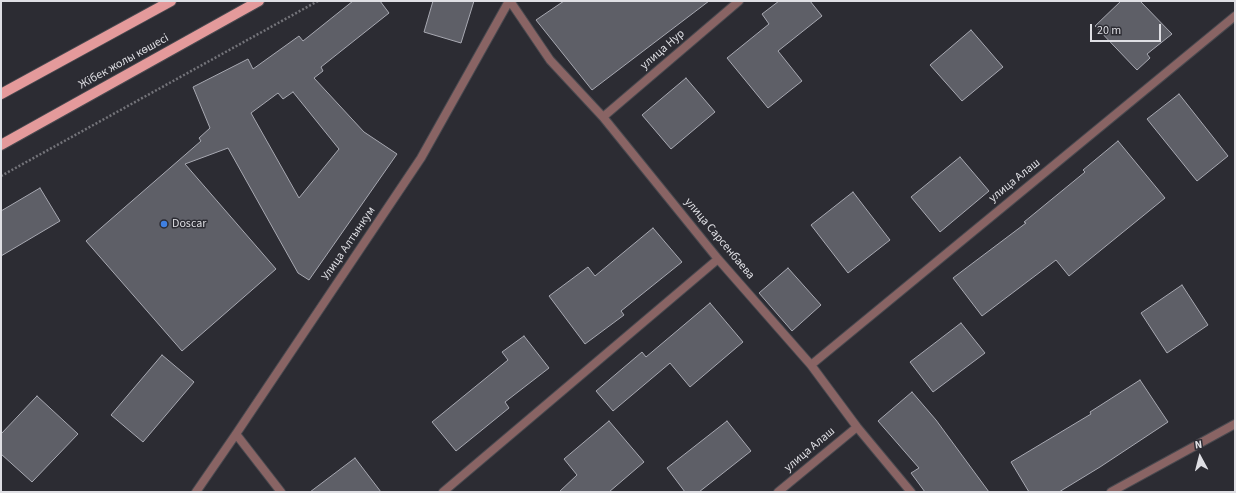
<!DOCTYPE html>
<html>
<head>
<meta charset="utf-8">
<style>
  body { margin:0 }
  #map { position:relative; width:1236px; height:493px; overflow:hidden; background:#2c2c33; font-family:"Source Sans 3",sans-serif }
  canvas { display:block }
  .frame { position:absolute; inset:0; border:2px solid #dfdfe4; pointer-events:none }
  .north { position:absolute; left:1180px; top:437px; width:40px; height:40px; -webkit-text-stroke:3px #2c2c33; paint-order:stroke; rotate:353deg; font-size:11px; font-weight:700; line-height:16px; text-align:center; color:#dfdfe4 }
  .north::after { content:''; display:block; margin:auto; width:14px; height:18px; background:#dfdfe4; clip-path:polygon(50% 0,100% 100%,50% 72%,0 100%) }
  .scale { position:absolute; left:1090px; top:24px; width:71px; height:18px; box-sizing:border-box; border:2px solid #dfdfe4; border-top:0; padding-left:5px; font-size:12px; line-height:14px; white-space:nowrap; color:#dfdfe4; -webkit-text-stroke:3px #2c2c33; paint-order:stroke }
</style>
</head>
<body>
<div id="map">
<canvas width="1236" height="493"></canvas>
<div class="frame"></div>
<div class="north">N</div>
<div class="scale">20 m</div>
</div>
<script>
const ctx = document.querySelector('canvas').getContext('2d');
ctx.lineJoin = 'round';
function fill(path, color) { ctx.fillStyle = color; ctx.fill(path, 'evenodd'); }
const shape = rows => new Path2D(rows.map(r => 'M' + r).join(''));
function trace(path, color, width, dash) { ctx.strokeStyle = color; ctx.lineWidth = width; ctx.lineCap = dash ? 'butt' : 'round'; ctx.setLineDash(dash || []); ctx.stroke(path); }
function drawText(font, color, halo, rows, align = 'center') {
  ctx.font = font + ' "Source Sans 3",sans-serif'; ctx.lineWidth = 3; ctx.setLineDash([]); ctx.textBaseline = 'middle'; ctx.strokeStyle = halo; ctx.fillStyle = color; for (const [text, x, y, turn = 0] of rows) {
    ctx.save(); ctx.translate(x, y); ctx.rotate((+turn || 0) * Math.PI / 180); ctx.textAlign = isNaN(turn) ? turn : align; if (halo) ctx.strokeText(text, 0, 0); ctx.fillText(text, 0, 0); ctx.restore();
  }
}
const building = shape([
  [353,1,380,1,389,13,321,67,323,71,314,78,364,132,397,154,309,280,298,273,228,148,185,164,276,269,182,351,86,241,201,141,199,138,210,128,193,87,248,59,253,69,299,36,303,41,353,1],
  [293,92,339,149,299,198,251,113,278,93,283,99,293,92],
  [433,1,474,1,461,43,424,32,433,1],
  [564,1,709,1,592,90,536,20,564,1],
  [779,1,810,1,822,16,778,51,802,81,768,108,727,58,769,24,762,14,779,1],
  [1121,1,1140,1,1172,34,1147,54,1150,58,1137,70,1095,26,1121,1],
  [971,30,1003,67,962,101,930,65,971,30],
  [686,78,715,112,671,149,642,115,686,78],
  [1179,94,1228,156,1197,181,1147,119,1179,94],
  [1118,141,1165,198,1069,276,1056,260,982,316,953,278,1026,223,1024,222,1085,172,1083,170,1118,141],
  [960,157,989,191,940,232,911,197,960,157],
  [40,188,60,221,1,256,1,211,40,188],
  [853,192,890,240,848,273,811,225,853,192],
  [653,228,682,262,621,311,624,315,585,344,549,296,588,267,595,276,653,228],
  [788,268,821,305,792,331,759,293,788,268],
  [1182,285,1208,325,1167,353,1141,313,1182,285],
  [710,303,743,342,690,387,670,363,613,411,596,391,642,352,646,357,710,303],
  [961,323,985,353,933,392,910,362,961,323],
  [524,336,549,368,505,402,509,408,456,451,432,422,508,360,502,352,524,336],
  [162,355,194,382,143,442,111,415,162,355],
  [1140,380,1168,422,1100,467,1059,492,1029,492,1011,462,1091,414,1090,412,1140,380],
  [912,392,936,420,989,492,925,492,911,473,919,468,878,421,912,392],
  [37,396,78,434,32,482,1,454,1,434,37,396],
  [609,421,644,462,609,492,559,492,577,475,564,459,609,421],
  [727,421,751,451,699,492,685,492,667,468,727,421],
  [355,458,381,492,310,492,355,458]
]);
const path = shape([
  [1,176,318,1]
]);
const minor = shape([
  [510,1,550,60,603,117,718,259,811,365,857,427,911,492],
  [603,117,739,1],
  [811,365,1235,16],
  [236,434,281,492],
  [196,492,236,434,421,158,509,1],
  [443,492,718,259],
  [778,492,857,427],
  [1111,492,1235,424]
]);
const primary = shape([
  [1,94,171,1],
  [1,145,259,1]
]);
const markers = [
  [164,224,4,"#3f7fe0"]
];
const streetNames = [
  ["улица Нур",663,50,-41],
  ["Жібек жолы көшесі",124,62,-29],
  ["улица Алаш",1015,181,-39],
  ["улица Сарсенбаева",719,239,50],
  ["Улица Алтынкум",349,244,-56],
  ["улица Алаш",810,450,-40]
];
const poiNames = [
  ["Doscar",172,224]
];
fill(building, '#5e5f67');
trace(building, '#a8a9b2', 1);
trace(minor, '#49494f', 10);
trace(primary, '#49494f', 12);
trace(path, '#74747a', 2.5, [2, 2]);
trace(minor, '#896464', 8);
trace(primary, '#e49a9b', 10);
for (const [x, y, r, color] of markers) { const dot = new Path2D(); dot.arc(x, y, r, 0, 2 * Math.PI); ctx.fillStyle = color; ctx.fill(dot); trace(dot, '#2c2c33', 1.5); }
drawText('12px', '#dfdfe4', '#2c2c33', streetNames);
drawText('12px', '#dfdfe4', '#2c2c33', poiNames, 'left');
</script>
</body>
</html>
